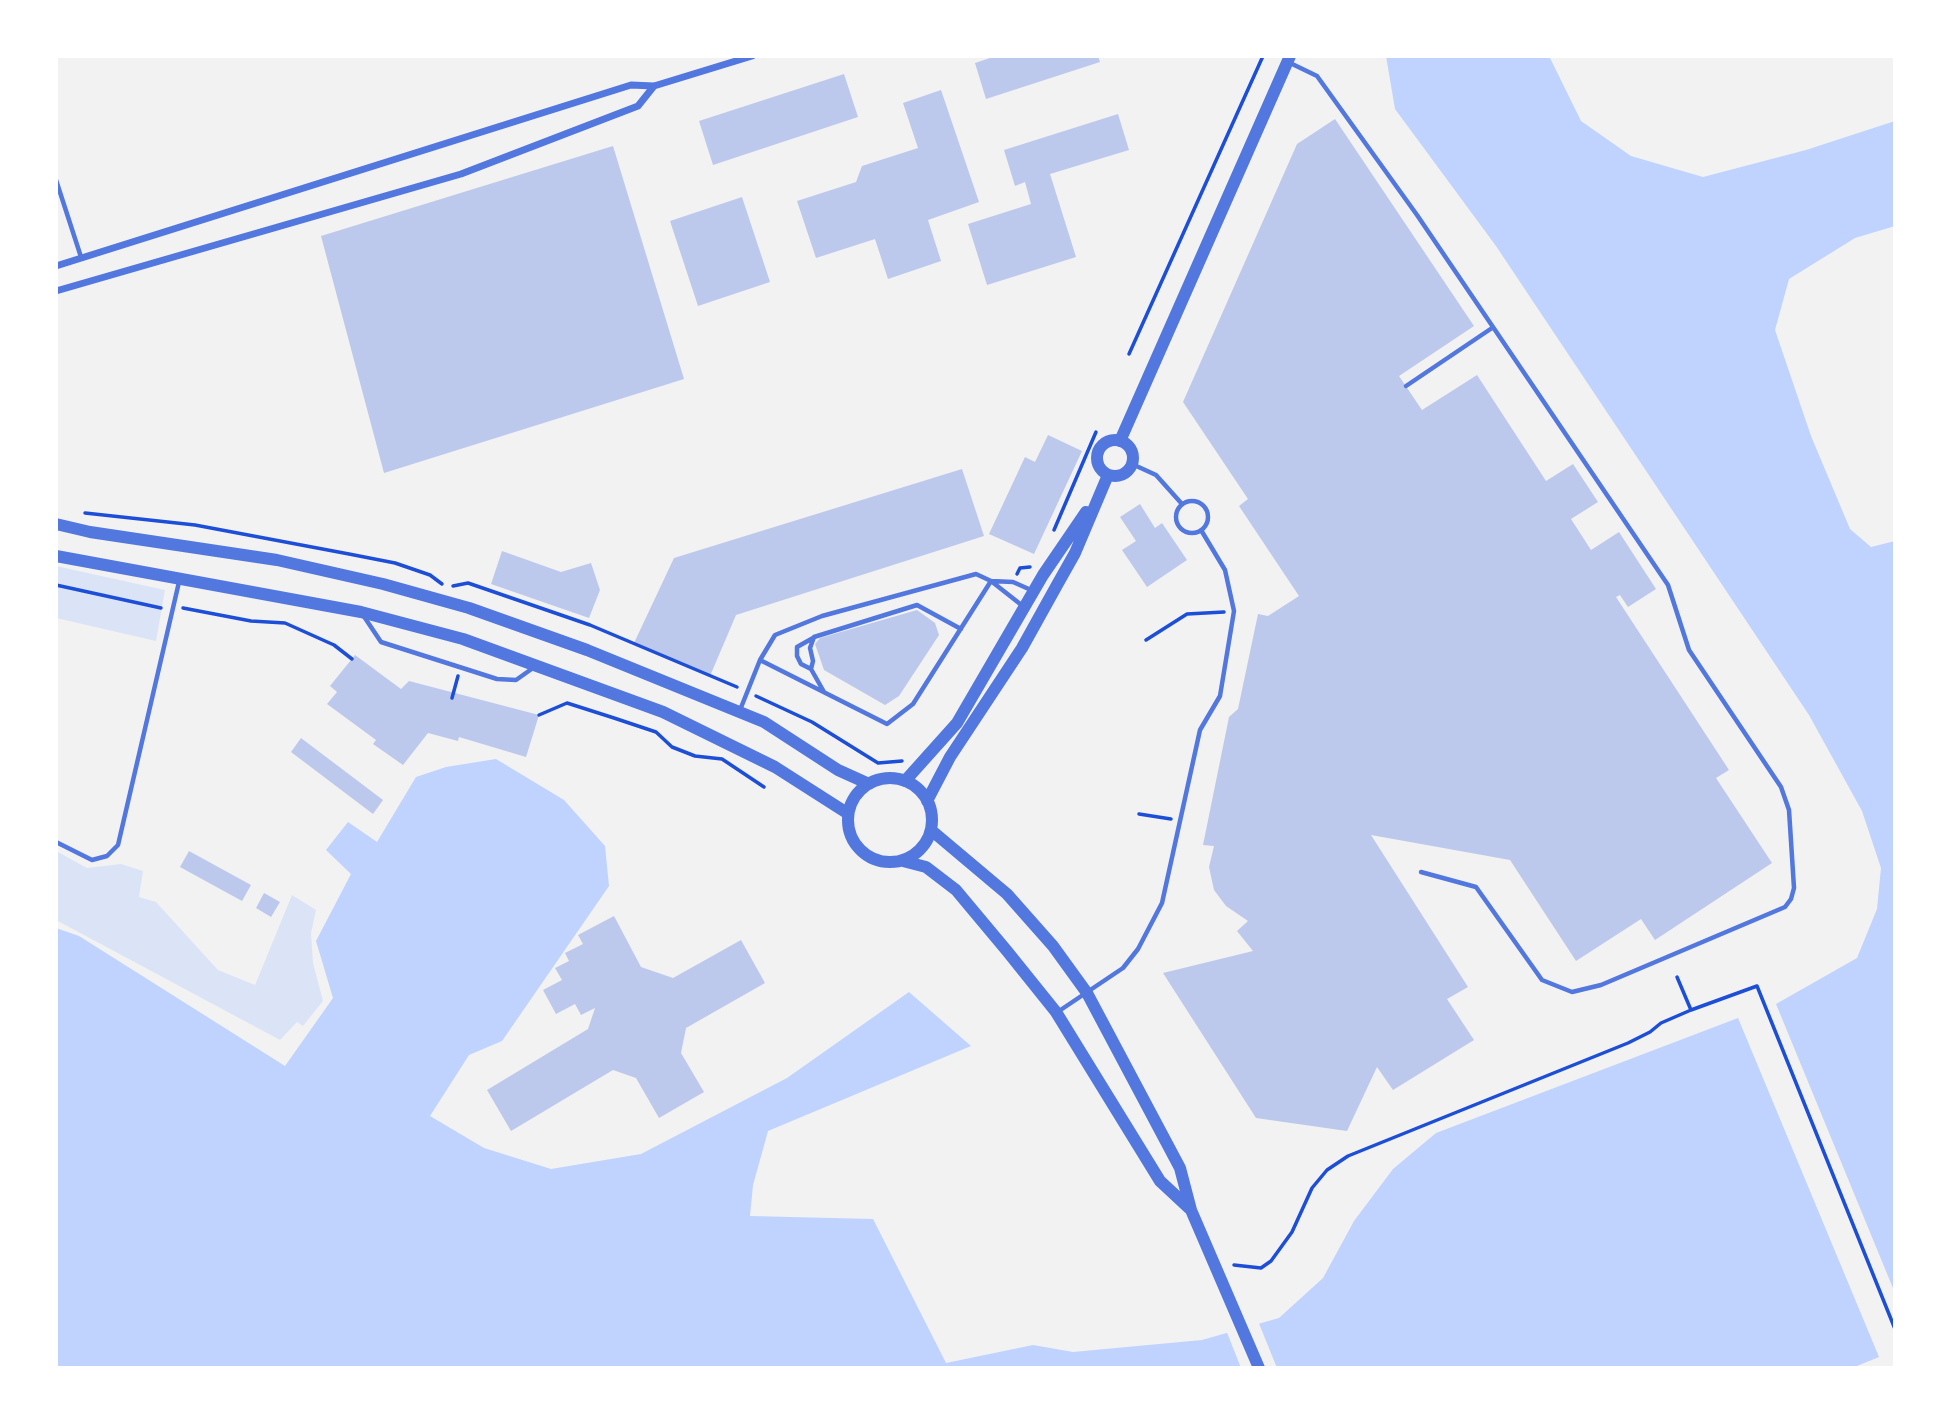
<!DOCTYPE html>
<html>
<head>
<meta charset="utf-8">
<style>
  body { margin:0 }
  #map { position:relative; width:1951px; height:1424px; overflow:hidden; background:#f2f2f2; font-family:Lato,sans-serif }
  canvas { display:block }
  .frame { position:absolute; inset:0; border:58px solid #fff; pointer-events:none }
</style>
</head>
<body>
<div id="map">
<canvas width="1951" height="1424"></canvas>
<div class="frame"></div>
</div>
<script>
const ctx = document.querySelector('canvas').getContext('2d');
ctx.lineJoin = 'round';
function fill(path, color) { ctx.fillStyle = color; ctx.fill(path, 'evenodd'); }
const shape = rows => new Path2D(rows.map(r => 'M' + r).join(''));
function trace(path, color, width, dash) { ctx.strokeStyle = color; ctx.lineWidth = width; ctx.lineCap = dash ? 'butt' : 'round'; ctx.setLineDash(dash || []); ctx.stroke(path); }
const green = shape([
  [56,566,165,590,156,641,56,618],
  [56,851,87,868,121,864,143,871,139,897,156,902,218,970,255,985,292,895,316,910,311,933,313,963,323,1001,303,1026,297,1022,280,1040,56,920]
]);
const water = shape([
  [1386,56,1549,56,1581,121,1631,156,1703,177,1806,150,1895,121,1895,226,1855,238,1789,279,1775,330,1811,436,1850,529,1871,547,1895,541,1895,1293,1776,1004,1857,958,1877,909,1881,868,1862,811,1809,715,1496,246,1395,109],
  [496,759,564,800,605,846,609,886,502,1041,469,1055,430,1116,484,1148,551,1169,641,1154,787,1078,909,992,971,1046,768,1131,753,1185,750,1216,873,1219,946,1363,1033,1345,1073,1352,1202,1340,1279,1318,1323,1278,1354,1221,1393,1169,1436,1133,1738,1018,1879,1357,1852,1368,56,1368,56,928,79,936,285,1066,333,998,316,941,351,874,326,850,348,822,377,842,416,777,446,767]
]);
const pier = shape([
  [1258,1321,1277,1368,1241,1368,1226,1330]
]);
const building = shape([
  [996,56,1098,56,1100,62,986,99,975,63],
  [844,74,858,117,713,165,699,121],
  [941,90,979,202,928,220,941,261,888,279,875,239,816,258,797,201,856,182,862,166,918,148,903,103],
  [1118,114,1129,150,1050,174,1076,257,987,285,968,224,1031,204,1025,182,1015,186,1004,150],
  [1335,119,1474,326,1399,376,1422,410,1477,375,1546,481,1573,464,1598,502,1571,519,1591,550,1619,532,1656,589,1628,607,1620,595,1616,597,1729,770,1716,778,1772,863,1655,940,1641,919,1576,961,1510,860,1371,835,1468,987,1447,999,1474,1040,1393,1090,1377,1067,1347,1131,1256,1118,1163,973,1253,951,1237,931,1248,921,1226,906,1214,890,1209,867,1214,846,1203,845,1229,717,1238,709,1258,614,1268,616,1299,596,1239,506,1248,499,1183,402,1297,144],
  [613,146,684,379,384,473,321,236],
  [742,197,770,282,698,306,670,221],
  [1048,435,1082,451,1034,554,989,534,1025,457,1035,462],
  [962,469,984,536,736,615,710,676,634,643,674,558],
  [1140,504,1155,528,1162,523,1187,560,1147,587,1122,550,1136,541,1120,517],
  [502,551,561,572,591,563,600,590,589,618,491,584],
  [917,610,935,623,939,635,899,696,885,705,824,670,815,644,820,638],
  [355,655,401,689,409,681,539,715,526,757,459,737,458,741,428,733,403,765,373,744,376,740,327,704,337,692,330,686],
  [301,738,383,800,373,814,291,752],
  [189,851,251,885,242,901,180,867],
  [264,893,280,902,271,917,256,908],
  [614,916,641,967,673,978,741,940,765,983,686,1028,681,1053,704,1092,659,1118,636,1078,613,1070,511,1131,487,1090,588,1029,595,1008,581,1015,575,1004,556,1014,543,990,562,980,555,968,569,961,565,953,583,944,578,935]
]);
const path = shape([
  [1129,354,1263,56],
  [85,513,195,525,349,554,395,563,430,575,442,584],
  [1054,530,1096,432],
  [1017,574,1020,568,1030,567],
  [56,585,161,608],
  [453,586,468,583,590,625,737,687],
  [183,608,251,621,285,623,334,645,352,659],
  [1146,640,1187,614,1224,612],
  [756,696,812,722,878,763,902,761],
  [452,698,458,676],
  [539,715,567,703,614,718,656,732,672,747,695,756,722,759,764,787],
  [1139,814,1171,819],
  [1677,977,1691,1010,1757,986,1895,1329],
  [1234,1265,1261,1268,1271,1261,1292,1232,1312,1188,1327,1170,1348,1156,1628,1043,1650,1032,1661,1023,1691,1010]
]);
const service = shape([
  [1288,62,1317,76,1417,215,1668,585,1689,650,1781,787,1789,810,1794,888,1791,899,1785,907,1601,985,1572,992,1542,980,1476,887,1421,872],
  [56,180,81,257],
  [1406,386,1492,328],
  [1132,464,1156,475,1182,504],
  '1176 517a16 16 0 1 1 32 0a16 16 0 1 1-32 0Z',
  [363,615,381,642,497,679,516,680,533,668],
  [760,660,887,724,913,704,991,581,1024,607],
  [811,669,801,664,797,656,797,647,813,638],
  [824,692,811,669,813,661,810,648,814,637,917,605,961,629],
  [740,710,760,660,775,635,822,616,976,574,991,581,1013,582,1031,590],
  [56,842,92,860,107,856,118,845,179,582],
  [1059,1011,1123,968,1138,949,1162,903,1200,730,1220,696,1234,611,1225,570,1201,530]
]);
const minor = shape([
  [56,266,631,85,654,86,752,56],
  [56,291,461,174,638,106,654,86]
]);
const tertiary = shape([
  '1097 458a18 18 0 1 1 36 0a18 18 0 1 1-36 0Z',
  [1120,441,1290,56],
  [56,524,90,532,277,560,383,584,469,608,587,650,764,722,838,770,869,784],
  [56,556,361,612,463,639,663,712,775,767,847,813],
  '848 820a42 42 0 1 1 84 0a42 42 0 1 1-84 0Z',
  [905,781,957,723,1043,575,1086,512],
  [927,801,950,757,1022,648,1057,585,1075,553,1108,475],
  [931,830,1007,894,1053,946,1087,993,1180,1168,1191,1210,1259,1368],
  [903,861,926,867,956,890,1007,951,1056,1012,1160,1181,1189,1208]
]);
fill(green, '#dbe4f7');
fill(water, '#bfd3fe');
fill(pier, '#f2f2f2');
fill(building, '#bdc9ec');
trace(path, '#1d4ed8', 3.5);
trace(service, '#5277de', 4.5);
trace(minor, '#5277de', 7);
trace(tertiary, '#5277de', 12);
</script>
</body>
</html>
